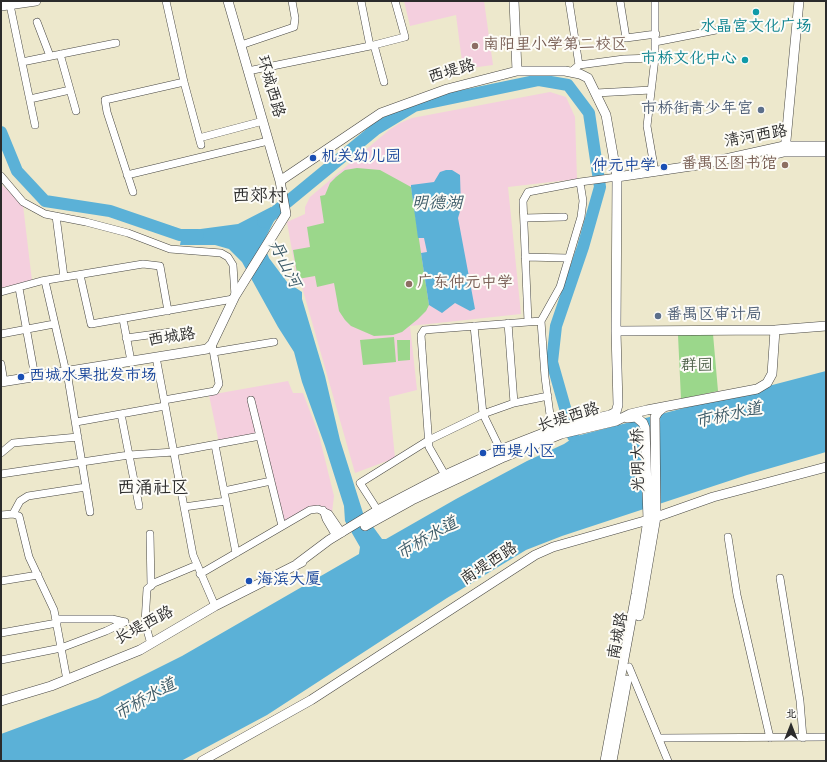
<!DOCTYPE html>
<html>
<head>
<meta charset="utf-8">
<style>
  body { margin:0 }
  #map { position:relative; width:827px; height:762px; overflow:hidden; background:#ede8cc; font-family:"Indie Flower","LXGW WenKai TC",sans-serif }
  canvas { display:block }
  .frame { position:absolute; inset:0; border:2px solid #2b2b2b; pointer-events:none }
  .north { position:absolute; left:771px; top:706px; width:40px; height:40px; -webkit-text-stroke:3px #fdfcf7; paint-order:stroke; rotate:0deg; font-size:11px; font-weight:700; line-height:16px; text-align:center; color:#2b2b2b }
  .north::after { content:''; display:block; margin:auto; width:14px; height:18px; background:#2b2b2b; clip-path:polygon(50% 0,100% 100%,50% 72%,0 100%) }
</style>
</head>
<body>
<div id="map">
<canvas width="827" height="762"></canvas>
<div class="frame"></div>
<div class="north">北</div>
</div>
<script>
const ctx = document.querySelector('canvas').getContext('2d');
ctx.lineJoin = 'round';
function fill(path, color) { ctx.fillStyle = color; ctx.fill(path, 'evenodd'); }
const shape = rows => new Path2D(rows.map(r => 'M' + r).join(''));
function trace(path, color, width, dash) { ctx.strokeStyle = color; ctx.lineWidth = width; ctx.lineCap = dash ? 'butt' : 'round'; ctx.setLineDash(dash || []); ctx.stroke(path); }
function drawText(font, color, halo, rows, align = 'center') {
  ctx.font = font + ' "Indie Flower","LXGW WenKai TC",sans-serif'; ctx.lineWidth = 4; ctx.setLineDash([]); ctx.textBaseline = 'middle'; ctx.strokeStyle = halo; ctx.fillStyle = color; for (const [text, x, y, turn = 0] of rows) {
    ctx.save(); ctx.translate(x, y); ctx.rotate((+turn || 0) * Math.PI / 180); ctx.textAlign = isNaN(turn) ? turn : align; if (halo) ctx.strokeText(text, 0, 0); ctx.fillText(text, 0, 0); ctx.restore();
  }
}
const built = shape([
  [404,1,484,1,493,65,463,69,456,15,410,26],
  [550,92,566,97,575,117,577,179,508,187,521,314,410,326,417,390,389,397,395,458,355,473,302,287,297,279,287,222,305,214,305,207,310,197,389,130,400,123,412,118],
  [1,184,23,205,32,281,1,288],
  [288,381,293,393,303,393,319,435,334,496,330,529,316,508,284,524,257,439,219,443,209,395]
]);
const green = shape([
  [357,168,380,170,411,187,429,305,426,311,418,319,402,332,393,335,374,336,351,326,345,320,339,311,334,283,317,287,315,276,298,279,293,250,310,247,307,227,324,223,320,196,325,195,330,183,336,177,345,170],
  [713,334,718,391,681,399,678,335],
  [394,337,396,362,363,365,360,340],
  [397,340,410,340,410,360,398,361]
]);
const water = shape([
  [446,170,452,170,460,175,461,208,458,218,475,309,470,311,455,303,442,313,429,305,421,253,427,252,424,238,418,238,411,187,411,185,434,182,440,172],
  [271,207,279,215,274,221,263,243,269,258,287,282,302,292,302,299,325,376,340,440,363,513,382,539,386,539,456,499,527,461,564,444,570,440,569,438,826,371,826,452,747,475,562,536,526,550,447,598,267,715,181,761,1,761,1,734,98,698,182,656,359,554,360,547,345,521,344,506,325,446,302,382,294,352,278,327,242,262,229,249,215,245,180,245,183,229,193,230,238,224]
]);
const river = shape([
  [1,132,17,171,45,201,110,211,180,235,198,235],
  [263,222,376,129,414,106,539,80,568,85,589,113,600,187,583,247,556,326,552,362,573,436]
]);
const minor = shape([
  [166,1,184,82,201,145],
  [361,1,370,46],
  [569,1,579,65],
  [620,1,626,38,656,34],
  [10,5,35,125],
  [37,22,50,56],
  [655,42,716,30],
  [241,45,294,27,295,18,292,1],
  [374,45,384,82],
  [60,54,76,111],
  [22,62,116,43],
  [248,71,370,46,405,37,395,1],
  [571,72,579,65,624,59,655,58],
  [596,93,651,90],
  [30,99,70,90],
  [199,138,263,121],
  [655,172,647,126,655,58,655,1],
  [127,175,268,141],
  [1,176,23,202,45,214,86,222,128,233,170,249,221,253,228,257,233,265,235,296],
  [133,192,107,112,105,100,184,82],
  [56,216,64,277],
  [524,218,564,217],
  [525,257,568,258],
  [80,275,91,324,233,299],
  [45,281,66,372],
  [19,288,35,377],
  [1,292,41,281,143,264,160,266,168,311],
  [123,319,131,361],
  [528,322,523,201,528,192,580,182,617,177],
  [508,323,514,403],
  [474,326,483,414,503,455],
  [1,334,54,324],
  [126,338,171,332],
  [214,352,274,342],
  [156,357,193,555,215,606],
  [1,364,4,382],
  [67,372,90,512],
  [164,400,215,391,219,384,212,344],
  [251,400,282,526],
  [121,414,139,506],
  [76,422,165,406],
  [552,430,545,377,541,321,560,287,581,217,583,201,580,182],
  [215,445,236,553],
  [1,453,13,443,78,437],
  [1,474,129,455,174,452,260,436],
  [445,475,429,447,421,335,424,330,541,321],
  [224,491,271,481],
  [184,507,226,501],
  [323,510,326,519,336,536],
  [13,514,20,501,28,496,86,487],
  [380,514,360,483,429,440,483,414,514,403,548,396],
  [1,515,13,514,19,516,29,557,54,610,67,680],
  [150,534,151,586],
  [728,537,737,595,770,738],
  [200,574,310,510,318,509,329,514,342,533],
  [780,578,800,701,803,738],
  [1,581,38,575],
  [56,619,112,619,125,622],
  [1,633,57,623],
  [151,644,145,623,147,589,154,583,197,565],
  [1,660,61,648,106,631,125,622],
  [629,667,668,761],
  [659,738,826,737]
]);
const tertiary = shape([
  [514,1,517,71],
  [1,6,36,1],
  [785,151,799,1],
  [772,155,784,152,826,152],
  [617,177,698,165,784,146,826,146],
  [280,181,381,113,447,89,517,71,565,71,580,74,588,78,606,115,617,177,616,331,618,405,616,412,610,415,559,427,500,450,445,475,378,510,329,540,297,564],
  [616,331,775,330,826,326],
  [1,382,207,349,212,344,235,296,286,214,280,181,228,1],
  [365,526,412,500,504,457,561,434,616,421,630,414,647,410,757,389,767,383,772,374,775,330],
  [639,616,656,517,655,417,658,412,664,407],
  [1,701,51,686,140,650,215,606,302,562],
  [202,761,311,700,535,555,553,547,648,520,713,497,826,467],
  [605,761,636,594,648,520,645,428,643,423,636,417,627,418],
  [612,761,627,680]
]);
const markers = [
  [756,12,4,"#0f9aa8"],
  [475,46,4,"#8d6e63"],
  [745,60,4,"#0f9aa8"],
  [761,110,4,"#5c6f8a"],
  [313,158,4,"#1a4fb4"],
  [785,165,4,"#8d6e63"],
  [664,167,4,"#1a4fb4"],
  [409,284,4,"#8d6e63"],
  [658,316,4,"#5c6f8a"],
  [21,377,4,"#1a4fb4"],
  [483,453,4,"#1a4fb4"],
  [249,581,4,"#1a4fb4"]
];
const cultureNames = [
  ["水晶宫文化广场",756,28],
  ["市桥文化中心",737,60,"right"]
];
const educationNames = [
  ["南阳里小学第二校区",483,46],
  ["番禺区图书馆",777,165,"right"],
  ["广东仲元中学",417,284]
];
const streetNames = [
  ["西堤路",452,73,-16],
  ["环城西路",269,87,74],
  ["清河西路",756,138,-10],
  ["西城路",172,339,-9],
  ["长堤西路",569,419,-17],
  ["光明大桥",640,460,-91],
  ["南堤西路",490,565,-33],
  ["长堤西路",145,627,-28],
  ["南城路",620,636,-79]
];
const serviceNames = [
  ["市桥街青少年宫",753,110],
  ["番禺区审计局",666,316,"left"]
];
const transitNames = [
  ["机关幼儿园",321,158],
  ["仲元中学",656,167,"right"],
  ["西城水果批发市场",29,377],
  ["西堤小区",491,453],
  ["海滨大厦",257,581]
];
const parkNames = [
  ["群园",697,367]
];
const waterNames = [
  ["明德湖",437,205],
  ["丹山河",283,265,63],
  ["市桥水道",729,417,-12],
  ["市桥水道",428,540,-30],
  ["市桥水道",146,701,-29]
];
const quarterNames = [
  ["西郊村",259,198],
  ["西涌社区",153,490]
];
fill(built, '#f4cfde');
fill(green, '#9bd78b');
fill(water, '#5bb1d7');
trace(river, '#5bb1d7', 12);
trace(minor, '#484743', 8);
trace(tertiary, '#484743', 10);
trace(minor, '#fff', 7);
trace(tertiary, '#fff', 9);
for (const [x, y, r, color] of markers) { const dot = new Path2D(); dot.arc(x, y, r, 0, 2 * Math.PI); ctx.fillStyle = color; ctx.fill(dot); trace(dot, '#fdfcf7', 1.5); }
drawText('16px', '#0d838f', '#fdfcf7', cultureNames);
drawText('16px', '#785e54', '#fdfcf7', educationNames, 'left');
drawText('16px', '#2b2b2b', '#fdfcf7', streetNames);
drawText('16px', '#4e5e75', '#fdfcf7', serviceNames, 'right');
drawText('16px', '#164399', '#fdfcf7', transitNames, 'left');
drawText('16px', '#4d5f48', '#fdfcf7', parkNames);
drawText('italic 17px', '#3c5a67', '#fdfcf7', waterNames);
drawText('18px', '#2b2b2b', '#fdfcf7', quarterNames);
</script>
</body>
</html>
